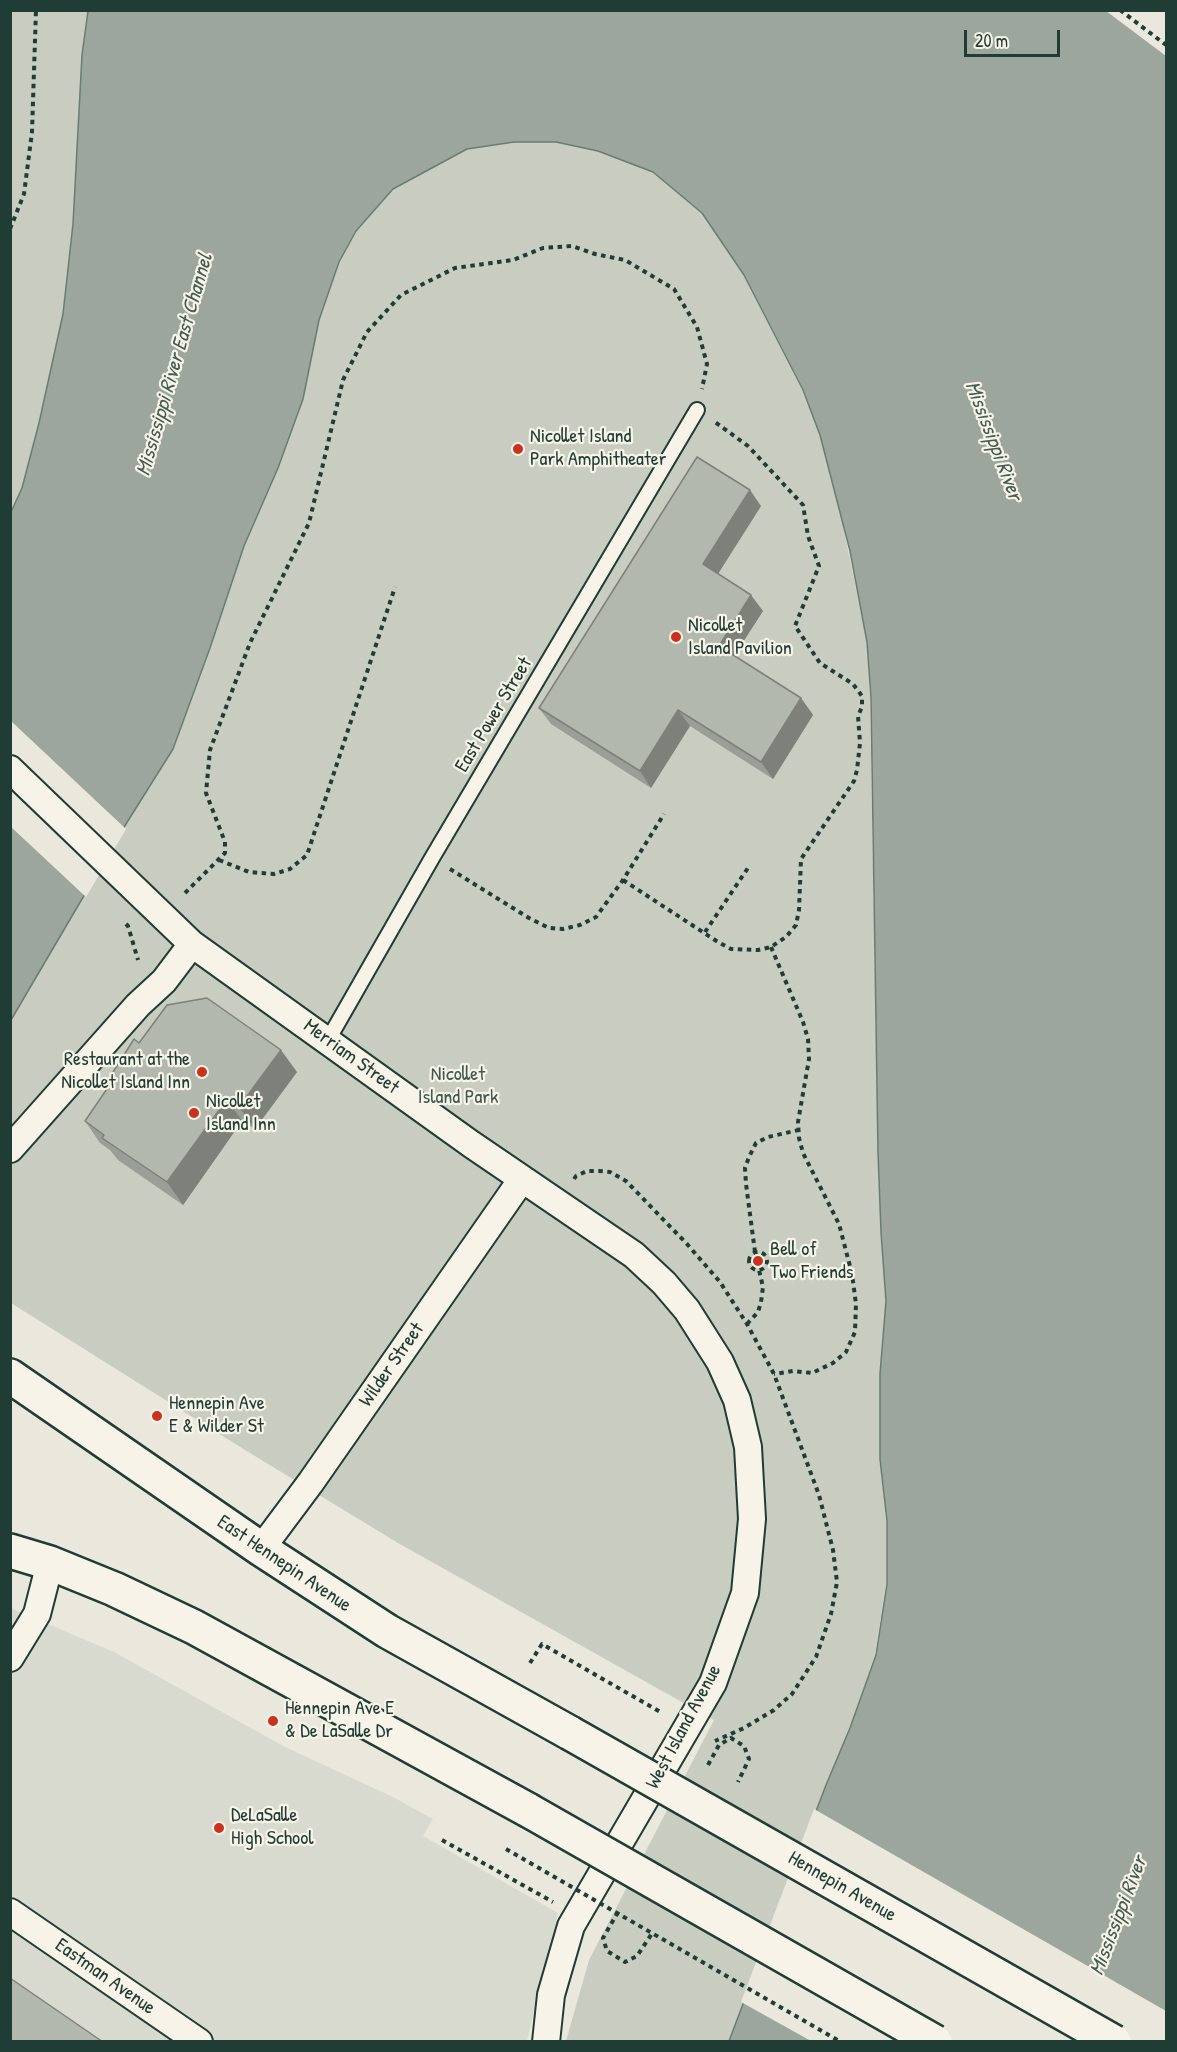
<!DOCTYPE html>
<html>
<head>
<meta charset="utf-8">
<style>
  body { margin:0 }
  #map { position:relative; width:1177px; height:2052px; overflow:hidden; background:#eae8dd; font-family:"Patrick Hand",sans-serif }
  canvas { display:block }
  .frame { position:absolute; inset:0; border:12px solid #1f3d34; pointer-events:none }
  .scale { position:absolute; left:964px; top:30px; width:96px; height:27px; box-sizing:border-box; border:3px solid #1f3d34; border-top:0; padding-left:8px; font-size:18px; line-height:21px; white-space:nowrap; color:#1f3d34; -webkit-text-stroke:4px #f7f3e8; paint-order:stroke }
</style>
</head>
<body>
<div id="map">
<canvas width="1177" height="2052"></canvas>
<div class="frame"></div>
<div class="scale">20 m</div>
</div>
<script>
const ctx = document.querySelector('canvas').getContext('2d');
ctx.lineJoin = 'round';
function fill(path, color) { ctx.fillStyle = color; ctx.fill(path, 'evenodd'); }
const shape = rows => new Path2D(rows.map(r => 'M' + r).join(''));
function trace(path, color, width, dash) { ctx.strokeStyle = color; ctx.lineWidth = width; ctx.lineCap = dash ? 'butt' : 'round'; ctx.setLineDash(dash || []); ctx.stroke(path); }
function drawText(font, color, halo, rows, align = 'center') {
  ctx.font = font + ' "Patrick Hand",sans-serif'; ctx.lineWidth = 4.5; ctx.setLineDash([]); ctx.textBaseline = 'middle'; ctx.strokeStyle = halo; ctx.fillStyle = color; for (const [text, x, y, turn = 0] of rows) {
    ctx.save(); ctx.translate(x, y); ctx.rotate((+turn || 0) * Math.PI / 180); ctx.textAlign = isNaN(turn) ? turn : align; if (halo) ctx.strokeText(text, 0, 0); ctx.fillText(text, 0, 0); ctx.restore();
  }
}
const built = shape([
  [10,1608,114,1652,285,1747,393,1797,433,1819,423,1836,558,1913,527,2041,11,2041]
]);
const green = shape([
  [11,11,88,11,82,55,73,224,63,314,39,423,22,488,11,512],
  [514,142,555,142,598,151,653,172,702,212,744,276,802,390,820,434,838,501,867,642,870,698,878,1152,881,1232,886,1301,880,1375,880,1459,886,1520,886,1584,875,1655,850,1728,826,1785,729,2041,566,2041,589,1960,714,1720,398,1543,245,1450,11,1303,11,1020,319,320,338,262,356,231,393,190,466,149]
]);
const water = shape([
  [88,11,1166,11,1166,2041,729,2041,826,1785,850,1728,876,1655,887,1584,887,1521,880,1459,880,1374,886,1301,881,1232,878,1152,871,698,867,642,850,551,820,435,803,390,744,275,702,213,653,172,598,151,556,142,514,142,467,149,393,189,356,231,339,262,319,320,303,399,278,468,244,546,210,648,173,749,126,824,11,1020,11,512,22,488,39,423,63,314,73,224,82,55,88,11]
]);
const pier = shape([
  [1106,11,1166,11,1166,56],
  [11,721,126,829,86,897,10,826],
  [814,1809,1166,2011,1166,2041,811,2041,741,2002]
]);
const path = shape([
  [1120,10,1166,45],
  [10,229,24,194,32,132,36,10],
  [219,860,249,872,274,874,290,869,307,855,395,587],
  [450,869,529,918,549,928,563,929,580,925,596,917,623,880,664,814],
  [623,880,718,942,731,949,758,950,771,947,786,937,796,925,799,910,801,859,854,781,857,770,860,743,858,716,862,707,862,696,853,684,820,663,795,626,819,566,808,536,803,505,748,446,715,422],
  [185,893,225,853,225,842,206,793,210,750,250,643,309,523,343,380,367,332,401,295,455,268,513,260,543,248,572,246,595,254,625,260,674,289,697,327,707,364,702,389],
  [126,924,128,926,138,960],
  [705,932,748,868],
  [771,947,803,1022,808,1039,809,1059,798,1122,799,1138,803,1153,839,1224,852,1274,856,1304,855,1332,846,1352,833,1363,812,1373,793,1371,774,1374],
  [574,1179,576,1176,587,1171,599,1171,610,1172,626,1181,687,1244,720,1282,747,1324,774,1374,819,1495,833,1550,837,1582,831,1614,816,1657,792,1694,774,1710,744,1728,715,1741],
  '749 1261a9 9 0 1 1 18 0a9 9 0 1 1-18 0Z',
  [755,1252,746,1184,745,1168,749,1157,756,1143,768,1137,799,1130],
  [747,1324,758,1312,761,1302,763,1287,759,1270],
  [530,1663,542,1644,662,1713],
  [708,1765,719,1745,731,1738,744,1746,749,1759,738,1782],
  [442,1840,553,1902],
  [618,1912,603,1938,607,1951,625,1962,637,1956,653,1932]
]);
const service = shape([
  [328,1040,432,858,697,410]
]);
const minor = shape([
  [10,769,192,944,471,1144,634,1255,664,1283,687,1310,720,1362,737,1400,748,1447,752,1519,745,1593,713,1683,571,1926,551,1995,546,2042],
  [10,1149,138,1005,164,981,192,944],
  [261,1549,311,1482,522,1179],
  [10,1658,37,1614,50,1563],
  [10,1912,199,2042]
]);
const secondary = shape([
  [10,1376,261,1549,387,1631,570,1733],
  [10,1551,50,1563,114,1589,194,1627,528,1810]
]);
const pathBridge = shape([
  [506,1849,841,2042]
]);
const secondaryBridge = shape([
  [570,1733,1114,2042],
  [528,1810,935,2042]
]);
const wall = shape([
  [761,506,718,574,763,611,734,656,801,698,813,715,773,779,690,726,651,788,551,724,539,708],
  [139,1043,297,1072,255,1129,242,1121,183,1205,118,1160,110,1150,100,1143,85,1121,111,1084,108,1080]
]);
const shadedWall = shape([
  [750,490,761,506,714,580,703,564],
  [751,595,763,611,730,662,719,646],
  [801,698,813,715,773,779,761,762],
  [678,710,690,726,651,788,640,771],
  [281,1050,297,1072,255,1129,239,1107],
  [227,1099,242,1121,183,1205,167,1182]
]);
const building = shape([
  [697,457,750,490,703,564,751,595,719,646,801,698,761,762,678,710,640,771,539,708,697,457],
  [207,998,281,1050,239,1107,227,1099,167,1182,102,1138,104,1135,85,1121,111,1083,108,1080,134,1039,139,1043,167,1005,207,998],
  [10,1978,103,2042,10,2042,10,1978]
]);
const markers = [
  [518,449,6,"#c8321e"],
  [676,637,6,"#c8321e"],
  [202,1072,6,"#c8321e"],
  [194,1113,6,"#c8321e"],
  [758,1261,6,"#c8321e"],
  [157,1416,6,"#c8321e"],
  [273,1721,6,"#c8321e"],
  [219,1828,6,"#c8321e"]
];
const poiNames = [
  ["Nicollet Island",530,437],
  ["Park Amphitheater",530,460],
  ["Nicollet",688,626],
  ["Island Pavilion",688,649],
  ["Restaurant at the",190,1060,"right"],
  ["Nicollet Island Inn",190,1083,"right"],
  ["Nicollet",206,1102],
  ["Island Inn",206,1125],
  ["Bell of",770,1250],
  ["Two Friends",770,1273],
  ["Hennepin Ave",169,1404],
  ["E & Wilder St",169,1427],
  ["Hennepin Ave E",285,1709],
  ["& De LaSalle Dr",285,1732],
  ["DeLaSalle",231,1816],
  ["High School",231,1839]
];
const streetNames = [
  ["East Power Street",494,715,-59],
  ["Merriam Street",351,1057,36],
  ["Wilder Street",392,1365,-55],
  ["East Hennepin Avenue",284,1564,34],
  ["West Island Avenue",684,1727,-62],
  ["Hennepin Avenue",842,1887,30],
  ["Eastman Avenue",105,1977,35]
];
const parkNames = [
  ["Nicollet",458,1075],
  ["Island Park",458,1098]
];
const waterNames = [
  ["Mississippi River East Channel",175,365,-74],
  ["Mississippi River",993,441,69],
  ["Mississippi River",1119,1916,-69]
];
fill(built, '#d9dacf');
fill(green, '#c8ccc1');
fill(water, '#9ca69c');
trace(water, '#6a7c72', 1.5);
fill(pier, '#eae8dd');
trace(service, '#1f3d34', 18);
trace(minor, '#1f3d34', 30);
trace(secondary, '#1f3d34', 38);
trace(path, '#1f3d34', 4, [4.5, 4.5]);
trace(service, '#f7f3e8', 14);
trace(minor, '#f7f3e8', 26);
trace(secondary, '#f7f3e8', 33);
trace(secondaryBridge, '#1f3d34', 38, []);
trace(pathBridge, '#1f3d34', 4, [4.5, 4.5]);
trace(secondaryBridge, '#f7f3e8', 33);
fill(wall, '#999e96');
fill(shadedWall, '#7d817a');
fill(building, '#b2b8ae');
trace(building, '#7d817a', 1.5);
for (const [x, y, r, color] of markers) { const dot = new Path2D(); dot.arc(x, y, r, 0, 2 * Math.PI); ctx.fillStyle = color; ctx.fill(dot); trace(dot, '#f7f3e8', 2); }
drawText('20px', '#1f3d34', '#f7f3e8', poiNames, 'left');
drawText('20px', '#1f3d34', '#f7f3e8', streetNames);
drawText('20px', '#415a50', '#f7f3e8', parkNames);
drawText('italic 21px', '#445c53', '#f7f3e8', waterNames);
</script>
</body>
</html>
